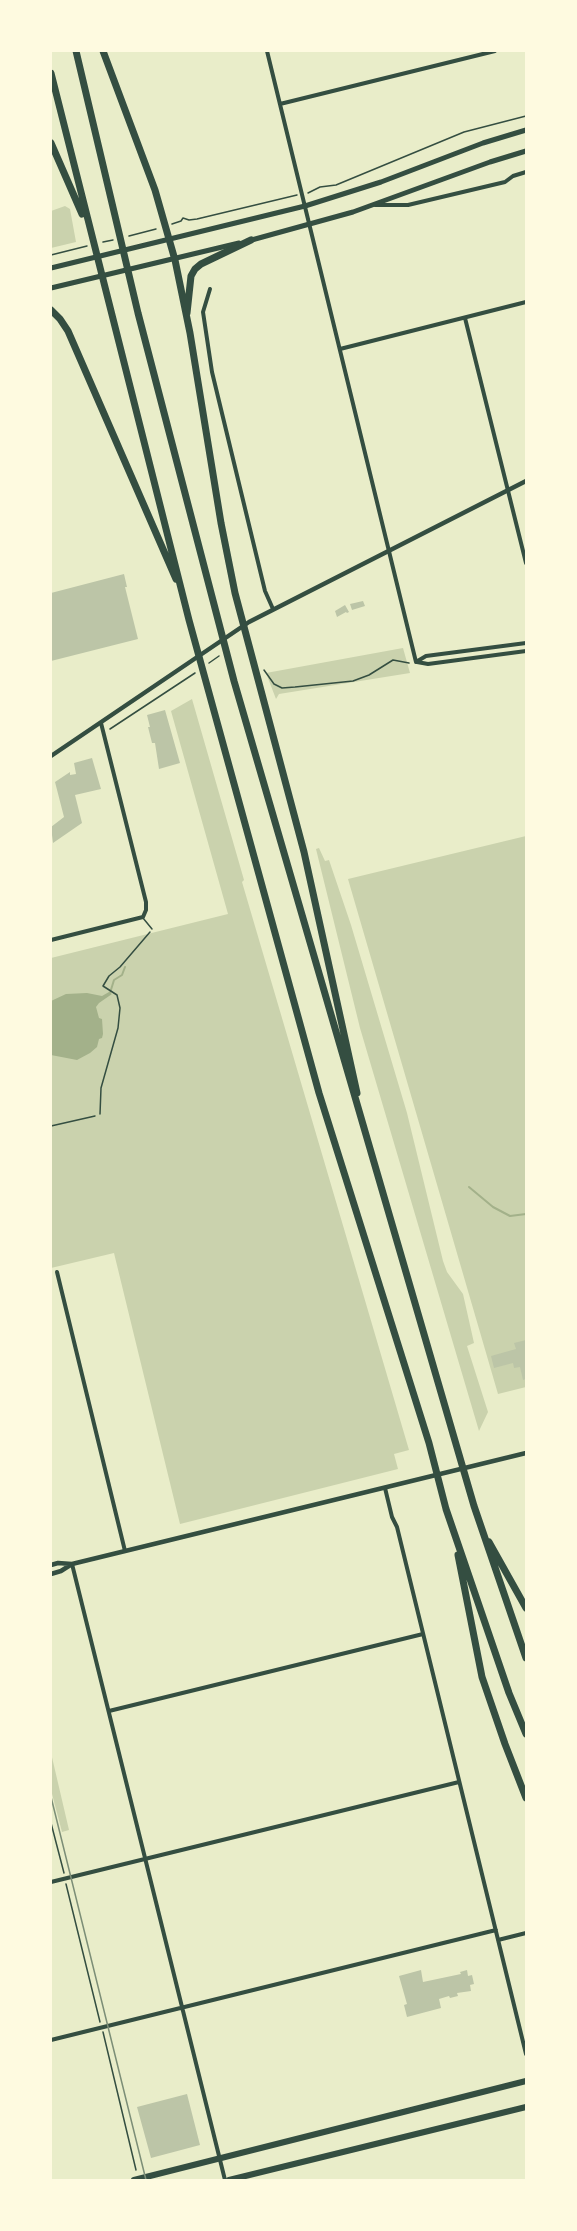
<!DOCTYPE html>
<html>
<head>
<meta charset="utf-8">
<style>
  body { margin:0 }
  #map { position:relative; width:577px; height:2231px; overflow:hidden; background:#e9edc9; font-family:Lato,sans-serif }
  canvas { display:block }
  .frame { position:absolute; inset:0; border:52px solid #fefae0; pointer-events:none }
</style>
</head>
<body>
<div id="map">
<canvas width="577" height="2231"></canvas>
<div class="frame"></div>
</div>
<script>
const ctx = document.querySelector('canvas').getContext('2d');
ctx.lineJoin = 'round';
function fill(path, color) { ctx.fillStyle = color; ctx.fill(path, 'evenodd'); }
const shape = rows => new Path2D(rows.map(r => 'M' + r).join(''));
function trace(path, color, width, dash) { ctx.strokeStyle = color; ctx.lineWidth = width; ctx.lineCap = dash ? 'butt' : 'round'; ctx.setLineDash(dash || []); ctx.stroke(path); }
const green = shape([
  [65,206,70,209,76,242,51,248,51,211],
  [403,648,410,673,279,694,276,699,266,673],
  [192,699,244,880,242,882,409,1450,394,1454,398,1469,180,1524,114,1253,51,1268,51,958,228,914,171,711],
  [526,836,526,1387,498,1394,348,879],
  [319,848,325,861,329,860,351,925,407,1113,443,1261,447,1272,463,1294,474,1343,467,1346,488,1412,479,1431,360,1028,316,849],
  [51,1753,69,1830,62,1832,51,1790]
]);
const water = shape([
  [109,992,112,994,99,1003,96,1007,99,1018,102,1019,103,1034,102,1038,99,1039,97,1047,90,1053,77,1060,51,1055,51,1001,66,994,87,993,102,996]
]);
const stream = shape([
  [110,993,114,980,122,975,125,967],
  [469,1187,493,1207,510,1216,526,1214]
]);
const building = shape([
  [124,574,127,587,125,587,138,639,51,661,51,593],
  [363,601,365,606,352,610,350,604],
  [345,605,349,612,347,613,346,612,337,617,335,611],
  [165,710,180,763,159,769,155,743,152,743,148,727,150,727,147,715],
  [92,758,101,789,75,795,82,823,53,843,51,827,64,817,55,782,70,772,70,775,76,774,74,763],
  [526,1340,526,1379,523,1380,520,1367,514,1368,513,1363,494,1368,491,1356,516,1349,514,1343],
  [421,1970,423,1982,461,1974,460,1972,467,1970,468,1976,472,1975,474,1984,470,1985,471,1991,457,1993,458,1996,450,1998,449,1996,439,1999,441,2008,407,2017,404,2005,407,2004,399,1976],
  [187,2094,200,2145,151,2158,137,2107]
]);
const path = shape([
  [308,193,320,187,336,185,464,132,526,116],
  [172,224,181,221,183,218,189,220,197,219,297,195],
  [129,236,156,229],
  [103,242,113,240],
  [51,255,87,246],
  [209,663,219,656],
  [264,670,274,684,282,688,295,687,353,681,369,675,393,660,409,663],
  [110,729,195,673],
  [100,1114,101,1088,118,1028,120,1008,117,995,103,986,109,976,120,967,150,932],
  [51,1823,64,1873],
  [66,1884,100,2022],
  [103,2032,136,2170]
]);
const service = shape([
  [143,918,152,929],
  [51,1126,95,1116]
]);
const minor = shape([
  [267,51,416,662],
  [280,104,495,51],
  [375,205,408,205,505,182,513,176,526,172],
  [210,289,203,312,212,372,265,591,273,609],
  [465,318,526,563],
  [340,349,526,302],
  [416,662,426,656,526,643],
  [417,662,428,664,526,651],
  [51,940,143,917,146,910,146,902,101,723],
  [57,1272,125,1551],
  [385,1488,392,1517,397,1527,526,2054],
  [72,1564,225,2180],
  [109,1711,423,1634],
  [51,1882,459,1782],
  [498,1940,526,1933],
  [51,2040,496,1930]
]);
const tertiary = shape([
  [51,756,249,622,526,481],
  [51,1565,58,1563,72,1564,526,1453],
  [51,1574,61,1571,72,1564]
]);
const secondary = shape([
  [248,241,353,212,490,162,526,151],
  [51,268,305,206,381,182,483,143,526,130],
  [51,288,239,243]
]);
const primary = shape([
  [134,2180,526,2081],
  [229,2180,526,2107]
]);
const motorway = shape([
  [76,51,138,313,234,681,474,1506,526,1658],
  [103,51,155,190,175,260,190,333,221,523,235,593,304,852,357,1093],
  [51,73,189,620,319,1093,429,1443,446,1509,509,1693,526,1734],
  [51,143,82,214],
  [51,310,60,319,68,331,176,579],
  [187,313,191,276,195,269,201,264,251,240],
  [489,1542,526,1608],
  [458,1555,482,1677,505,1744,526,1798]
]);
const tram = shape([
  [51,1797,146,2180]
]);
fill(green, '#cad2ad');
fill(water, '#a3b18a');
trace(stream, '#a3b18a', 2);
fill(building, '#bcc5a7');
trace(path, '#344e41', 1.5);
trace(service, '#344e41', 1.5);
trace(minor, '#344e41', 4);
trace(tertiary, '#344e41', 4.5);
trace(secondary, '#344e41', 5);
trace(primary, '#344e41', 6);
trace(motorway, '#344e41', 7);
trace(tram, '#7c8e77', 1.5);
</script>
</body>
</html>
